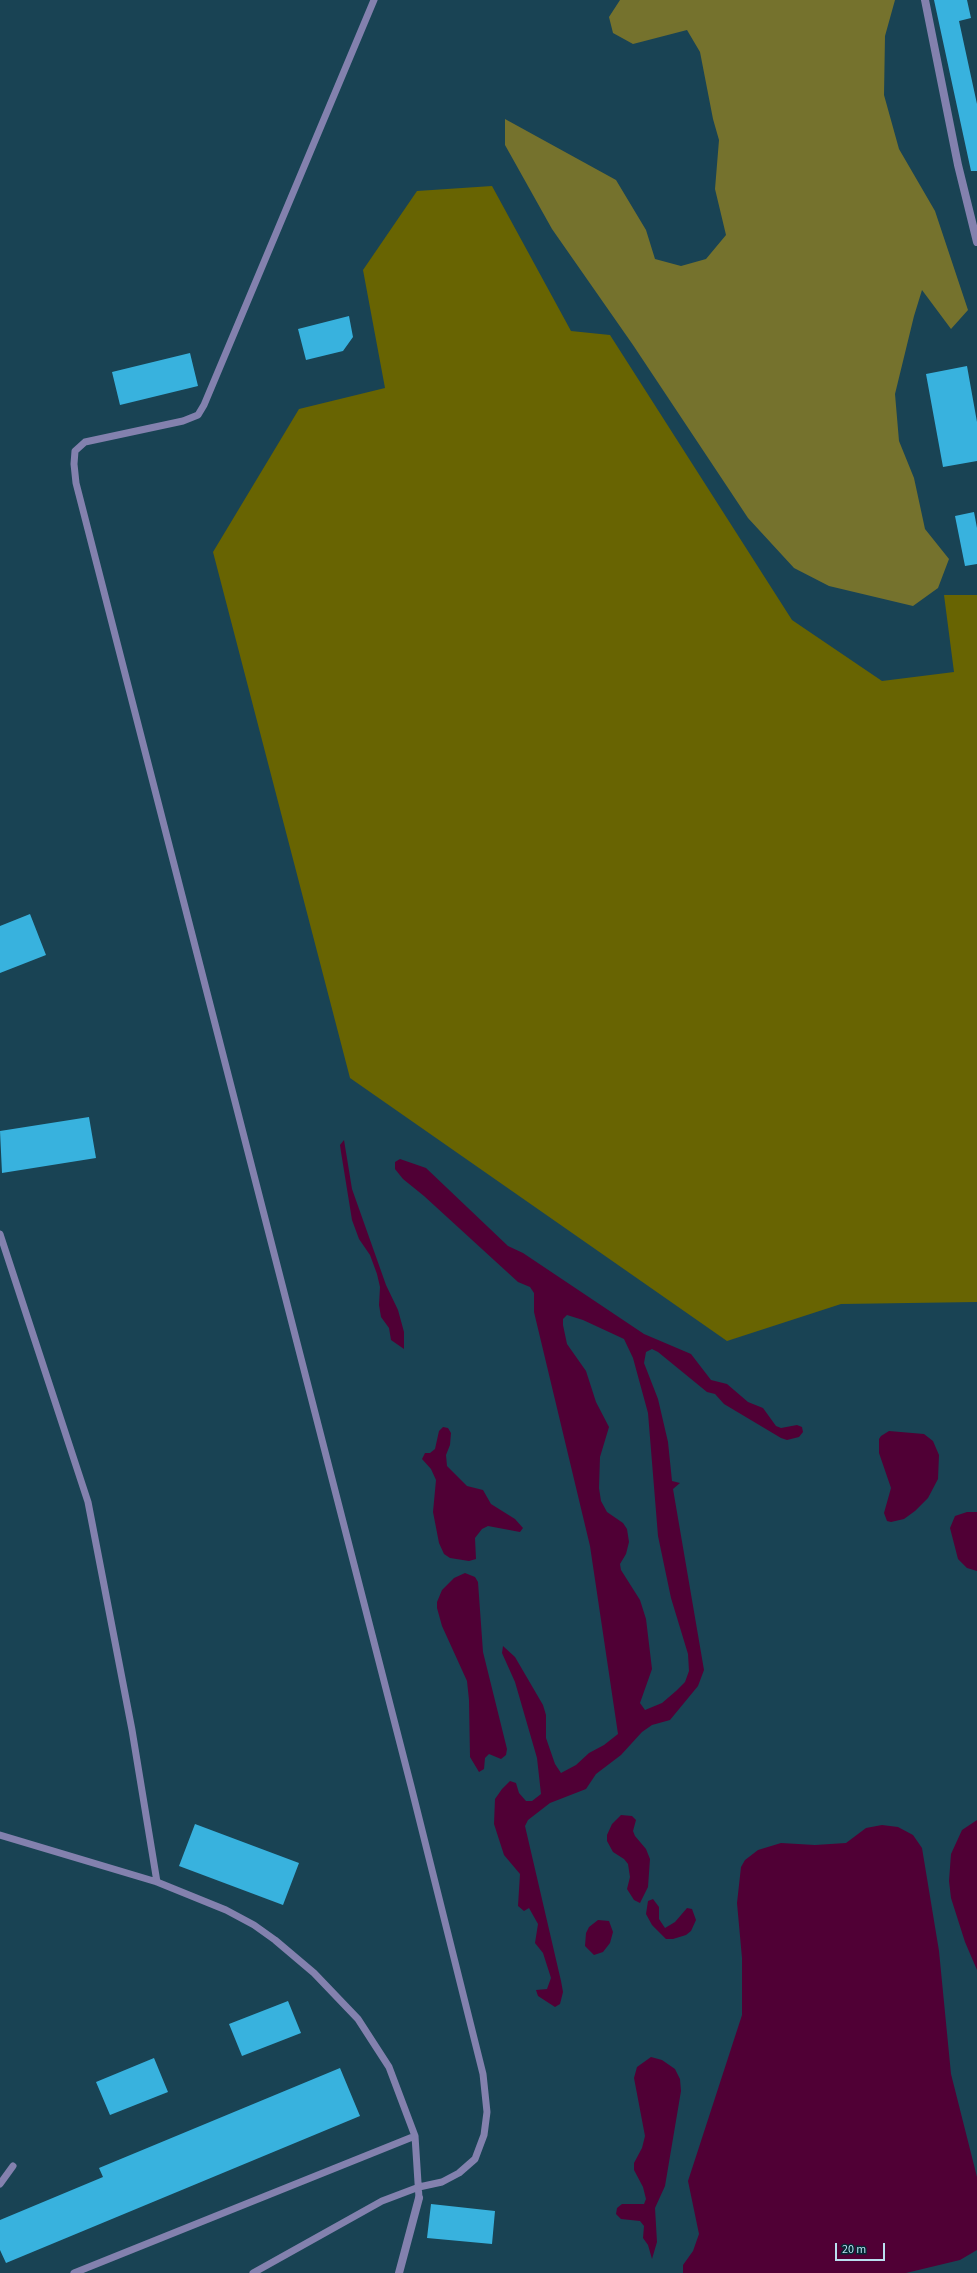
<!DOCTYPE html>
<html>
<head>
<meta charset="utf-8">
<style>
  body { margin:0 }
  #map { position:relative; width:977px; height:2273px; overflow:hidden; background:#194354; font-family:"Source Sans 3",sans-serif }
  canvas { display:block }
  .scale { position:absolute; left:835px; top:2243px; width:50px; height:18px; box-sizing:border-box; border:2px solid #badff0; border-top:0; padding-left:5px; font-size:12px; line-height:14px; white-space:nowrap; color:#badff0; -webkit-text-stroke:3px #062935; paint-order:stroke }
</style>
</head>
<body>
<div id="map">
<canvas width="977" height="2273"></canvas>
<div class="scale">20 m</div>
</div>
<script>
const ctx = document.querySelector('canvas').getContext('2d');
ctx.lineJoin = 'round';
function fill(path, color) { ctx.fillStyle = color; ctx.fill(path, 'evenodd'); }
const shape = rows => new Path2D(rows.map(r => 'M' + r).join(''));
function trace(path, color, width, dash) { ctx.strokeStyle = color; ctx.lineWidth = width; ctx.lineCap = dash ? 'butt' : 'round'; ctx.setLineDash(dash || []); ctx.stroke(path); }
const green = shape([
  [492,186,571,331,610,335,792,620,882,681,954,672,944,595,977,595,977,1302,841,1304,727,1341,350,1078,213,552,299,409,385,388,363,270,417,191]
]);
const forest = shape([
  [620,0,895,0,885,36,884,95,899,149,935,211,968,310,951,329,922,290,914,316,895,394,899,441,914,478,925,529,949,559,938,588,913,606,829,586,794,568,748,518,633,345,552,229,505,145,505,119,616,180,646,230,655,259,681,266,706,259,726,235,715,189,719,140,713,119,700,52,687,30,633,44,613,33,609,17]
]);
const water = shape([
  [344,1140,352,1189,386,1285,398,1310,404,1332,404,1349,391,1340,389,1328,381,1317,379,1305,380,1287,377,1274,370,1255,359,1239,352,1220,341,1152,340,1145],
  [400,1159,426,1168,508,1246,523,1253,644,1334,691,1354,711,1380,727,1384,748,1402,763,1408,776,1426,781,1428,797,1425,802,1427,803,1432,799,1437,787,1440,781,1438,724,1404,715,1394,707,1392,658,1352,652,1349,646,1352,644,1363,658,1399,668,1442,672,1481,680,1483,673,1489,704,1670,698,1686,670,1720,652,1725,642,1732,621,1755,596,1774,586,1789,550,1803,528,1820,525,1826,561,1981,563,1992,560,2004,555,2007,538,1996,536,1990,547,1989,551,1978,543,1953,535,1943,538,1924,529,1908,524,1911,518,1906,520,1874,504,1855,494,1824,495,1799,502,1789,510,1781,516,1783,519,1793,526,1801,532,1801,541,1794,537,1758,515,1682,502,1653,503,1646,515,1657,543,1705,546,1715,546,1738,555,1764,561,1773,576,1765,589,1753,604,1745,618,1734,590,1546,534,1312,534,1293,530,1287,518,1282,424,1196,403,1179,395,1169,395,1162],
  [567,1315,583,1320,624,1339,633,1358,648,1413,658,1536,671,1598,688,1654,689,1671,685,1682,676,1691,662,1703,645,1710,640,1703,652,1669,646,1619,640,1600,621,1570,620,1564,626,1554,629,1542,627,1529,623,1523,607,1512,601,1501,599,1488,600,1457,609,1427,596,1402,586,1371,567,1344,563,1325,563,1319],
  [443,1427,448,1428,451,1433,450,1445,446,1455,447,1466,467,1486,483,1490,491,1504,515,1519,523,1528,520,1532,488,1526,482,1529,475,1538,476,1559,469,1561,450,1558,444,1554,439,1543,433,1512,436,1480,431,1469,422,1459,425,1453,430,1453,435,1449,439,1431],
  [889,1431,924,1434,933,1441,939,1455,938,1479,928,1498,915,1511,904,1519,891,1522,887,1521,884,1513,891,1488,879,1453,879,1439,881,1436],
  [967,1512,977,1512,977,1571,967,1568,958,1559,950,1528,955,1516],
  [465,1573,475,1577,478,1582,483,1652,507,1749,506,1755,501,1759,489,1754,485,1758,484,1769,479,1772,470,1757,469,1700,467,1681,442,1626,437,1608,437,1602,442,1590,454,1578],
  [621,1815,632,1816,636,1820,633,1831,635,1836,646,1849,650,1859,648,1887,640,1903,634,1900,627,1889,630,1877,628,1864,624,1859,613,1852,607,1841,607,1835,612,1824],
  [977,1820,977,1970,965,1942,951,1898,949,1881,951,1854,962,1830],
  [882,1825,898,1827,913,1835,922,1848,939,1951,951,2074,977,2177,977,2250,960,2260,906,2273,683,2273,683,2265,693,2251,699,2234,688,2181,742,2015,742,1958,737,1903,741,1867,745,1860,758,1850,781,1843,815,1845,846,1843,866,1828],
  [653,1899,659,1907,659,1919,665,1928,675,1922,687,1908,692,1909,696,1920,691,1931,686,1935,673,1939,666,1939,652,1925,646,1914,648,1901],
  [598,1920,609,1921,613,1932,610,1943,603,1952,594,1955,585,1946,586,1933,589,1927],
  [651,2057,662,2060,675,2069,680,2079,681,2091,665,2186,655,2208,657,2242,652,2259,648,2245,643,2238,644,2226,640,2221,621,2219,616,2214,617,2208,622,2204,644,2204,646,2199,643,2187,634,2170,634,2163,642,2148,645,2136,634,2078,637,2067]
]);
const building = shape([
  [934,0,967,0,971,18,959,21,977,104,977,171,971,171],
  [349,316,353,337,343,351,306,360,298,329],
  [190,353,198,386,120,405,112,372],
  [967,366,977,422,977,461,943,467,926,374],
  [974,512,977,528,977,564,965,566,955,516],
  [30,914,46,955,0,973,0,926],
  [89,1117,96,1158,2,1173,0,1131],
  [195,1824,299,1863,283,1905,179,1866],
  [288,2001,301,2033,242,2056,229,2024],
  [154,2058,168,2092,110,2115,96,2082],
  [340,2068,360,2116,6,2263,0,2250,0,2220,103,2177,99,2168],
  [431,2204,495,2211,492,2244,427,2238]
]);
const service = shape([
  [0,1234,88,1502,132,1730,157,1882],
  [0,1835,157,1882,226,1910,254,1925,275,1940,314,1973,358,2019,389,2067,415,2136,419,2198],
  [0,2184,13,2166],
  [74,2273,415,2136],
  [253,2273,382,2201,419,2187,442,2182,459,2173,475,2159,484,2135,487,2112,483,2074,411,1786,76,483,74,464,75,451,85,442,183,421,198,415,204,405,374,0]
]);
const minor = shape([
  [925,0,958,165,977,242],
  [399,2273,419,2198]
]);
fill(green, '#686402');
fill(forest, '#75722d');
fill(water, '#500035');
fill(building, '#38b2de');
trace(service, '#8381ae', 7);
trace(minor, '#8381ae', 8);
</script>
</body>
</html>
